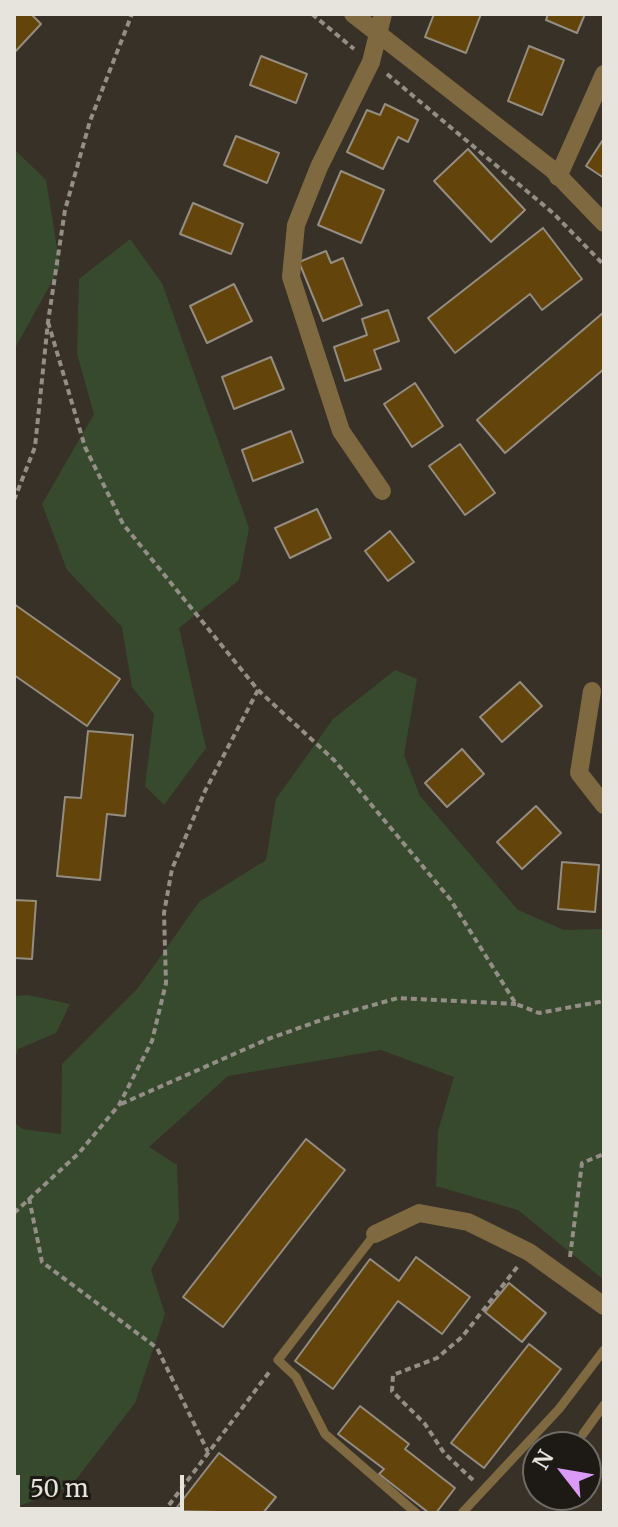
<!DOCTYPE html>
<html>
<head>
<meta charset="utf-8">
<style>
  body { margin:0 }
  #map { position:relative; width:618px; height:1527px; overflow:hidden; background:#383127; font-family:Merriweather,serif }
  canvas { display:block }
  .frame { position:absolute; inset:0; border:16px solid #e7e3dd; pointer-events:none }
  .north { position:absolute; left:522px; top:1431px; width:80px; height:80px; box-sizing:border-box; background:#1d1a15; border:2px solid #6e6a65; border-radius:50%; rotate:301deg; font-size:22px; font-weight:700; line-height:32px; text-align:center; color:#e7e3dd }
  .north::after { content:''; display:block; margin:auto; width:28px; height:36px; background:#db9af6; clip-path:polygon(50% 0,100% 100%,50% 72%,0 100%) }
  .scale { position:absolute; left:16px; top:1475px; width:168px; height:36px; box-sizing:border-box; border:4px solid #e7e3dd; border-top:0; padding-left:10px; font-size:24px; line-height:28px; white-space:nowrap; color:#e7e3dd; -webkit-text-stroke:6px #1d1a15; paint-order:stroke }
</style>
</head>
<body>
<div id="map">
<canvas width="618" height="1527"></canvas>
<div class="frame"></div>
<div class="north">N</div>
<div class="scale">50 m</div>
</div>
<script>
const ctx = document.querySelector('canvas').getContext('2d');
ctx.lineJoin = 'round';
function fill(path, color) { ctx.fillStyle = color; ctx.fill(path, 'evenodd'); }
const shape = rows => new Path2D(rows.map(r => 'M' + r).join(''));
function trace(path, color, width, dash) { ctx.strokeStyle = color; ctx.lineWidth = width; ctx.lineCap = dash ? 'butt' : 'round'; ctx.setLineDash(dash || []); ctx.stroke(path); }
const green = shape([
  [14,149,46,180,60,267,14,350],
  [130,239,162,283,249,528,239,580,179,628,206,748,164,805,145,786,154,714,132,687,122,627,67,570,42,504,94,414,77,354,79,279],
  [395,670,417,679,404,755,420,796,518,910,564,930,604,929,604,1280,518,1210,436,1186,438,1131,454,1077,381,1050,228,1076,149,1147,177,1165,179,1220,151,1270,165,1314,135,1403,71,1486,14,1508,14,1122,22,1129,61,1134,62,1064,138,988,199,902,266,860,276,799,333,719],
  [28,995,70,1004,56,1033,18,1049,14,1062,14,996]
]);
const building = shape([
  [14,14,31,14,41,24,14,53,14,14],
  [434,14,481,14,466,53,425,37,434,14],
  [548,14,585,14,577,33,546,20,548,14],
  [529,46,564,60,542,115,508,101,529,46],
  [261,56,307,74,296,103,250,85,261,56],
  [385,104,418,120,408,142,398,137,383,169,347,152,367,110,380,115,385,104],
  [236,136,279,153,267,183,224,165,236,136],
  [604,138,604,178,586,166,604,138],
  [468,149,525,210,491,242,434,181,468,149],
  [341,171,384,190,361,243,318,225,341,171],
  [193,203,243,224,231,254,180,234,193,203],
  [543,228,582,279,542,310,530,294,455,353,428,318,543,228],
  [326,251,331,263,343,258,362,305,323,321,299,262,326,251],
  [234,284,252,321,207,343,190,306,234,284],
  [388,310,399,341,374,350,381,369,345,381,334,347,367,335,362,319,388,310],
  [604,312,604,369,505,453,477,420,604,312],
  [271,357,284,389,234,409,222,377,271,357],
  [415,383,443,426,412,447,384,404,415,383],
  [291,431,303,462,253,481,242,450,291,431],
  [460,444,495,493,465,515,429,466,460,444],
  [317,509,331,538,290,558,275,528,317,509],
  [390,531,414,562,388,581,365,551,390,531],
  [14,604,120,679,87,726,14,675,14,604],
  [520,682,542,706,502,742,480,717,520,682],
  [88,731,133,735,125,816,107,814,100,880,57,876,65,797,81,798,88,731],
  [462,749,484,774,447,807,425,783,462,749],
  [536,806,561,833,522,869,497,842,536,806],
  [562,862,599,865,595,912,558,909,562,862],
  [14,900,36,901,32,959,14,958,14,900],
  [306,1139,345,1170,223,1327,183,1297,306,1139],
  [416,1257,470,1297,442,1334,398,1301,333,1389,295,1361,370,1259,399,1281,416,1257],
  [509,1283,546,1313,522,1342,485,1312,509,1283],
  [529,1344,561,1369,484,1468,451,1443,529,1344],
  [360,1406,409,1444,405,1449,455,1488,436,1513,429,1513,379,1474,384,1469,338,1434,360,1406],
  [219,1453,276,1497,263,1513,174,1511,219,1453]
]);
const path = shape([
  [312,14,354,49],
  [387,74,553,213,604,265],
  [48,322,85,447,123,524,258,690,334,760,450,899,516,1004,539,1013,604,1001],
  [14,500,35,447,48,322,65,210,90,121,132,14],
  [121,1104,268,1039,327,1018,398,998,516,1004],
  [29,1198,42,1262,157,1348,208,1452],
  [14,1213,79,1153,119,1105,152,1041,166,983,164,913,172,869,205,791,258,690],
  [570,1257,582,1163,604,1154],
  [473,1480,444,1453,425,1424,392,1391,393,1375,437,1358,462,1337,518,1266],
  [163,1513,270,1371]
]);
const service = shape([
  [375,1234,278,1360,296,1377,325,1434,416,1513],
  [583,1434,604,1405],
  [462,1513,559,1409,604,1350]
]);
const minor = shape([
  [353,14,553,170,604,223],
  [558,177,604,74],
  [382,491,341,431,291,277,296,225,319,167,371,62,383,14],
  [592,691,579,773,604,805],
  [375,1234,419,1213,468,1222,529,1252,604,1306]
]);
fill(green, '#374a2e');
fill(building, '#63440a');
trace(building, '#958d81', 2);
trace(path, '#948e86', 4, [6, 4]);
trace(service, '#7e6940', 9);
trace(minor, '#7e6940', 18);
</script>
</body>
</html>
